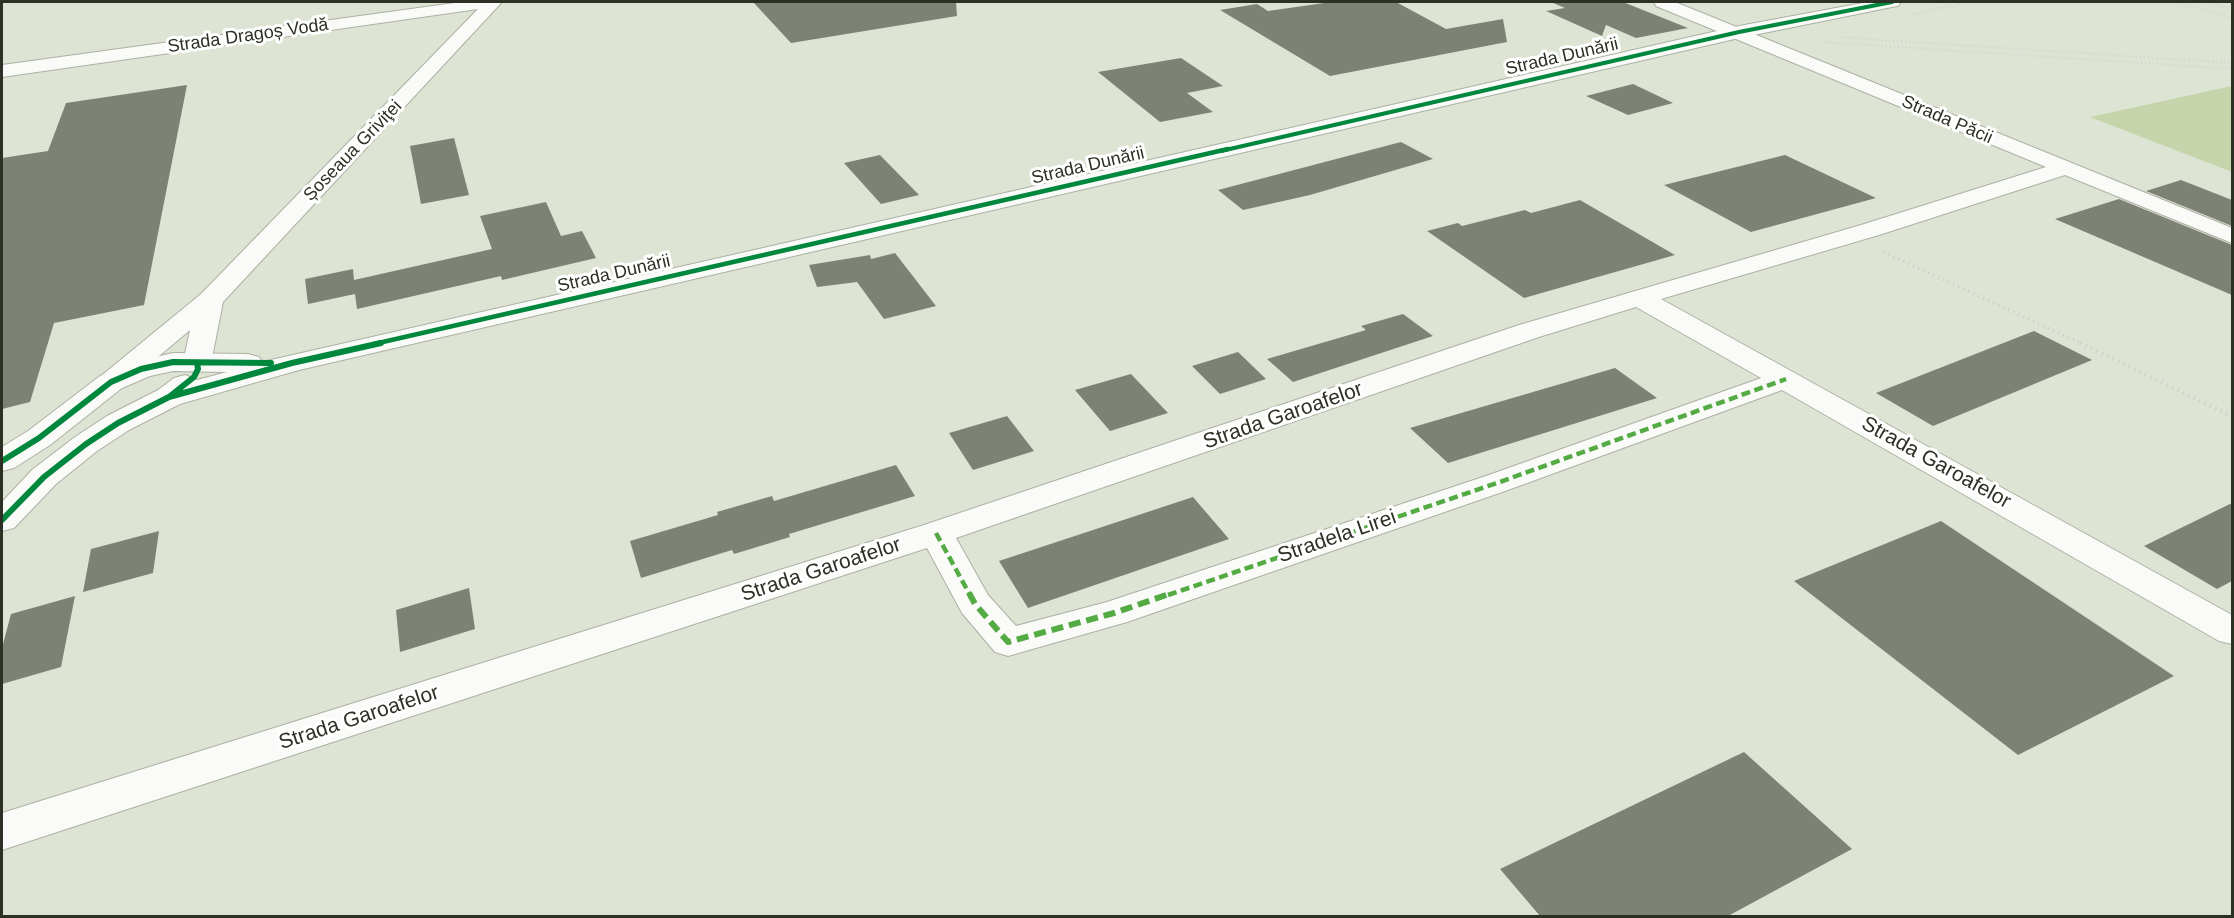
<!DOCTYPE html>
<html>
<head>
<meta charset="utf-8">
<style>
  body { margin:0 }
  #map { position:relative; width:2234px; height:918px; overflow:hidden; background:#dee4d3; font-family:Helvetica,sans-serif }
  canvas { display:block }
  .frame { position:absolute; inset:0; border:3px solid #2c3025; pointer-events:none }
</style>
</head>
<body>
<div id="map">
<canvas width="2234" height="918"></canvas>
<div class="frame"></div>
</div>
<script>
const ctx = document.querySelector('canvas').getContext('2d');
ctx.lineJoin = 'round';
function fill(path, color) { ctx.fillStyle = color; ctx.fill(path, 'evenodd'); }
const shape = rows => new Path2D(rows.map(r => 'M' + r).join(''));
function trace(path, color, width, dash) { ctx.strokeStyle = color; ctx.lineWidth = width; ctx.lineCap = dash ? 'butt' : 'round'; ctx.setLineDash(dash || []); ctx.stroke(path); }
function drawText(font, color, halo, rows, align = 'center') {
  ctx.font = font + ' Helvetica,sans-serif'; ctx.lineWidth = 6; ctx.setLineDash([]); ctx.textBaseline = 'middle'; ctx.strokeStyle = halo; ctx.fillStyle = color; for (const [text, x, y, turn = 0] of rows) {
    ctx.save(); ctx.translate(x, y); ctx.rotate((+turn || 0) * Math.PI / 180); ctx.textAlign = isNaN(turn) ? turn : align; if (halo) ctx.strokeText(text, 0, 0); ctx.fillText(text, 0, 0); ctx.restore();
  }
}
const green = shape([
  [2232,86,2232,172,2090,117]
]);
const building = shape([
  [753,2,956,2,957,16,791,43],
  [1331,2,1396,2,1446,29,1503,19,1507,42,1330,76,1220,10,1257,4,1268,11],
  [1551,2,1623,2,1688,28,1636,38,1606,25,1602,36,1546,11,1565,8],
  [1181,58,1223,86,1187,93,1213,112,1160,122,1098,72],
  [1633,84,1673,103,1628,115,1586,96],
  [187,85,144,305,54,323,30,402,2,409,2,158,48,151,66,103],
  [454,138,469,195,421,204,410,146],
  [1401,142,1433,159,1310,195,1243,210,1218,190],
  [880,155,919,195,881,204,844,163],
  [1785,155,1876,198,1751,232,1664,185],
  [2181,180,2232,200,2232,226,2146,191],
  [2119,199,2232,245,2232,295,2055,219],
  [1580,200,1675,255,1524,298,1427,231,1458,223,1462,226,1525,210,1531,213],
  [546,202,561,236,582,231,596,258,502,280,501,276,357,309,355,294,308,304,305,279,353,269,354,280,492,249,480,216],
  [895,253,936,306,884,319,857,282,817,287,809,265,870,255,871,259],
  [1403,314,1433,336,1293,382,1267,359,1366,330,1361,326],
  [2034,331,2092,360,1933,426,1876,393],
  [1238,352,1266,379,1220,394,1192,366],
  [1615,368,1657,398,1448,463,1410,428],
  [1131,374,1168,413,1110,431,1075,390],
  [1007,416,1034,451,973,470,949,433],
  [896,465,915,496,789,534,790,537,734,554,732,550,641,578,630,541,718,515,717,512,772,496,774,501],
  [1193,497,1229,539,1028,608,999,561],
  [2232,503,2232,581,2217,589,2144,546],
  [1941,521,2174,676,2018,755,1794,581],
  [159,531,153,573,83,592,91,549],
  [469,588,475,629,400,652,396,610],
  [75,596,61,667,2,684,2,648,11,614],
  [1744,752,1852,849,1728,916,1540,916,1500,869]
]);
const pathFar2 = shape([
  [2174,2,2232,18],
  [2204,2,2232,9],
  [1912,14,1969,2],
  [1837,37,2232,63],
  [1822,42,2232,69]
]);
const pathFar1 = shape([
  [1883,252,2083,344]
]);
const path = shape([
  [2080,343,2232,416]
]);
const minor = shape([
  [462,2,502,2,223,302,211,363,207,369,197,372,187,369,183,363,190,330,121,388,111,391,101,388,97,382,101,376,201,294,478,9,2,77,2,65,462,2],
  [1654,2,1675,2,2232,228,2232,243,2065,175,1879,235,1661,299,2232,615,2232,644,2219,641,1782,390,1508,490,1127,622,1008,656,995,652,962,613,927,548,2,850,2,813,924,525,1519,325,1861,225,2046,167,1656,6,1654,2],
  [1636,307,1761,378,1486,476,1107,602,1016,626,988,595,956,538,1539,337,1636,307]
]);
const major = shape([
  [1868,2,1901,2,1898,6,1892,7,1739,38,299,370,180,404,129,430,97,451,56,484,14,528,2,531,2,502,32,470,75,437,107,416,158,390,174,378,185,375,197,380,227,372,173,371,150,376,122,388,50,445,14,468,2,471,2,447,28,431,100,376,130,363,173,353,248,354,259,357,262,362,1739,26,1868,2]
]);
const quietFar1 = shape([
  [936,533,970,595],
  [1168,595,1497,483,1786,379]
]);
const quiet = shape([
  [969,593,975,604,1008,642,1114,613,1172,593]
]);
const cyclewayFar2 = shape([
  [1221,151,1739,32,1892,2]
]);
const cyclewayFar1 = shape([
  [374,344,1228,149]
]);
const cycleway = shape([
  [169,397,292,363,381,343],
  [2,461,39,438,111,382,141,369,173,362,271,363],
  [2,520,44,477,86,444,118,423,169,397,194,377,198,369,197,363]
]);
const farStreetnames = [
  ["Strada Dragoș Vodă",248,36,-8],
  ["Strada Dunării",1562,57,-13],
  ["Strada Păcii",1947,120,23],
  ["Șoseaua Griviţei",353,151,-46],
  ["Strada Dunării",1088,166,-13],
  ["Strada Dunării",614,274,-13]
];
const streetNames = [
  ["Strada Garoafelor",1283,416,-19],
  ["Strada Garoafelor",1936,463,29],
  ["Stradela Lirei",1337,537,-19],
  ["Strada Garoafelor",821,570,-18],
  ["Strada Garoafelor",359,718,-18]
];
fill(green, '#c5d4aa');
fill(building, '#7e8276');
trace(minor, '#acb1a3', 2);
trace(major, '#acb1a3', 2);
trace(pathFar2, '#d0d1cc', 2, [1, 3]);
trace(pathFar1, '#d0d1cc', 3, [1.5, 4]);
trace(path, '#d0d1cc', 4, [1.5, 4.5]);
fill(minor, '#fafbf8');
fill(major, '#fafbf8');
trace(quietFar1, '#54ab44', 4.5, [9, 4.5]);
trace(quiet, '#54ab44', 6, [12, 6]);
trace(cyclewayFar2, '#00873e', 4);
trace(cyclewayFar1, '#00873e', 4.5);
trace(cycleway, '#00873e', 6);
drawText('18px', '#2c3025', '#fff', farStreetnames);
drawText('21px', '#2c3025', '#fff', streetNames);
</script>
</body>
</html>
